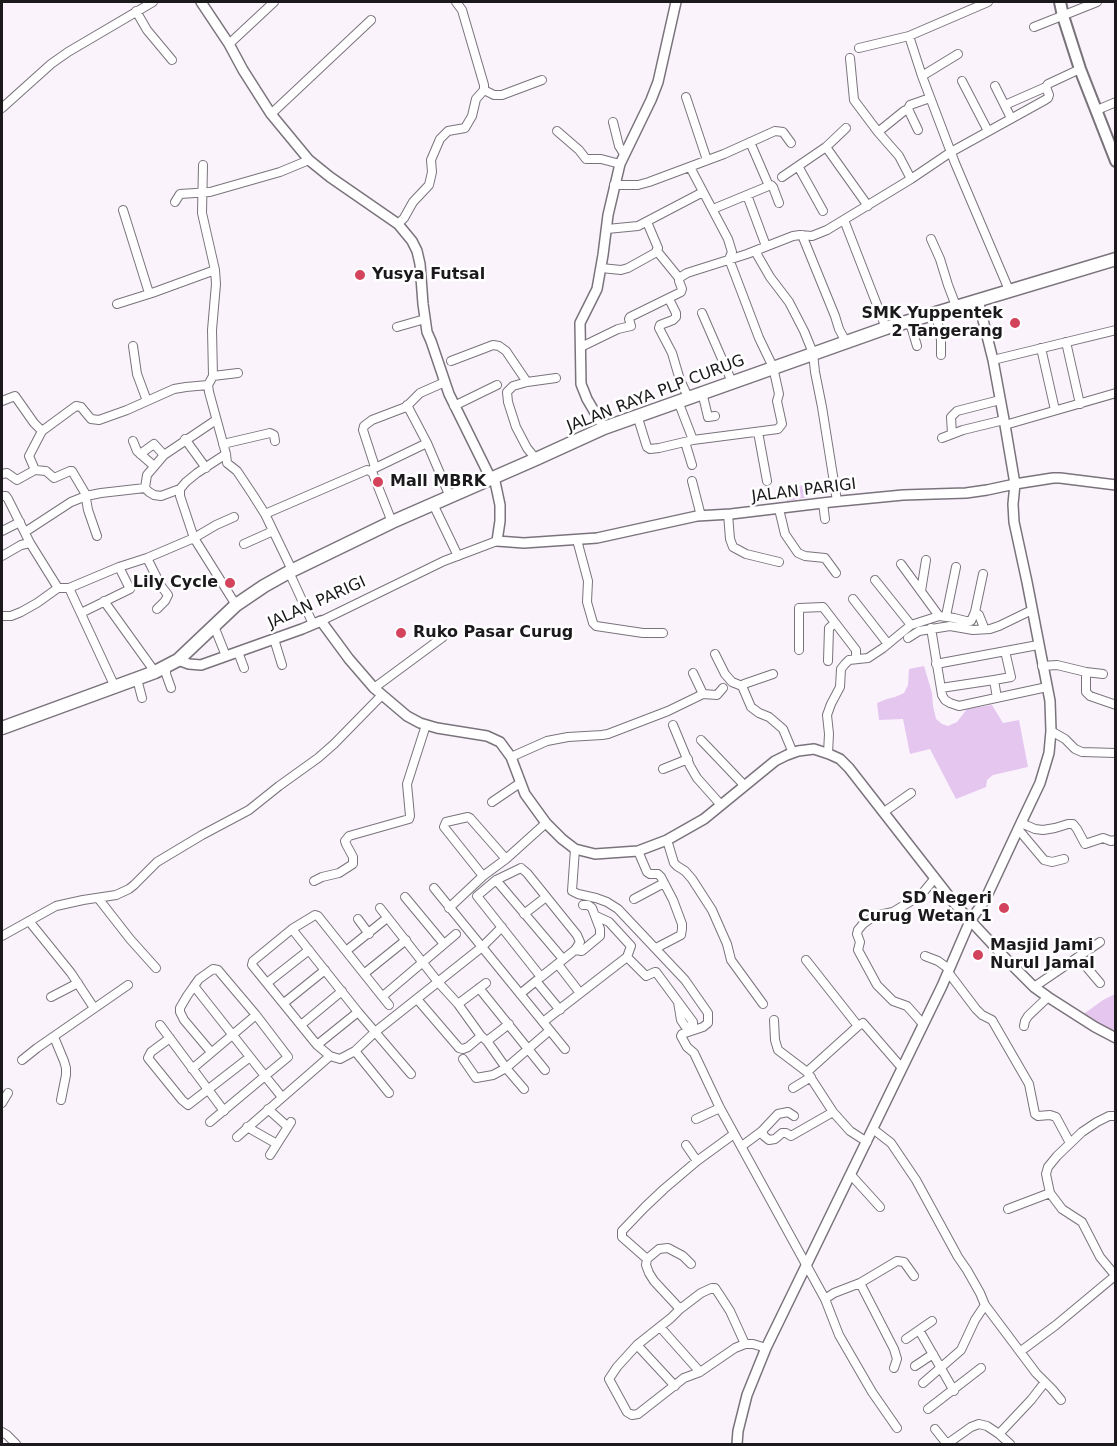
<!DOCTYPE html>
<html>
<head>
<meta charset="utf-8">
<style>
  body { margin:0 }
  #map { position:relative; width:1117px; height:1446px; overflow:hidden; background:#faf3fc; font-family:"DejaVu Sans",sans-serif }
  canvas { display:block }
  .frame { position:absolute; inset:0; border:3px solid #1b191c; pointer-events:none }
</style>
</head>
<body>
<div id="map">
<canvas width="1117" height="1446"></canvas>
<div class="frame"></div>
</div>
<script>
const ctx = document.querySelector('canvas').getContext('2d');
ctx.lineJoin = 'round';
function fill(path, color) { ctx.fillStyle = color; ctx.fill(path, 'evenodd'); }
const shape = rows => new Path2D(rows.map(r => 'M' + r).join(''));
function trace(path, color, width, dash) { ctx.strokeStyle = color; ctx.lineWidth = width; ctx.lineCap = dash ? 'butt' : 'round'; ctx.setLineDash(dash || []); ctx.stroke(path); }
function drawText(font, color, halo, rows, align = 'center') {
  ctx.font = font + ' "DejaVu Sans",sans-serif'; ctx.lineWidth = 5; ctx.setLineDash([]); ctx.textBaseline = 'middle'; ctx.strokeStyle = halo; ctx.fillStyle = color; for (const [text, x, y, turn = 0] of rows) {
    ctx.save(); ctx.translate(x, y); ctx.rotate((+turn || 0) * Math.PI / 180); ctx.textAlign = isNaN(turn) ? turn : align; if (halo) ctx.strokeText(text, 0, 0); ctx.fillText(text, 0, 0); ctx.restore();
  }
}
const green = shape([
  [806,485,808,497,787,501,784,488],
  [924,666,932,693,933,706,936,719,942,724,948,726,957,722,967,709,992,705,1003,723,1019,720,1028,767,993,775,987,780,986,787,956,799,930,749,910,754,903,719,879,720,877,703,887,699,895,697,904,693,908,685,909,669],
  [1115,994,1115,1028,1110,1033,1081,1016,1103,1000]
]);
const minor = shape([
  [456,2,462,10,484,85,484,90],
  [136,11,147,30,172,60],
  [1034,27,1097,2],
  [909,36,922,76,955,163,1009,290],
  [229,44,274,2],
  [859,48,909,36,988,2],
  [850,58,854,100,878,132,899,156,911,179],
  [922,76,958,54],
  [962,81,988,131],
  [995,86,1011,118],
  [484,90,494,95,502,95,542,80],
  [686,97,707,160],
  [1005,105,1046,87],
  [2,108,51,64,68,52,153,2],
  [908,109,910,105,930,98],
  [1097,110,1116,102],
  [271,114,371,20],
  [613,122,619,146,624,154],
  [557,131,579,150,586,159,601,159,620,164],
  [878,132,904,111,908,109,918,130],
  [750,142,769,186],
  [826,147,868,206],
  [203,165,202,213,215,270,216,284,212,330,213,376,208,385,209,392,226,454,227,463,237,471,253,495,265,514,292,570],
  [798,166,823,211],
  [782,177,826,147,846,128],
  [614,185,638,185,649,182,724,154,775,131,783,132,791,143],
  [747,195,766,246],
  [175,202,180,194,210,192,280,172,309,160],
  [713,209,771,185,773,187,779,203],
  [123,210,149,293],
  [844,220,886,328],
  [398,224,404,218,413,202,429,185,432,172,431,160,440,139,448,131,465,128,472,116,476,99,484,90],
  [607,229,638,226,703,192],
  [802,235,835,316,839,329,846,342],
  [931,239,940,259,948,285,956,306],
  [755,251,770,277,789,302,804,331,813,353,815,372,822,407,837,501],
  [601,268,621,270,628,268,655,253,658,248,647,222],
  [679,278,687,273,747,254,793,236,800,235,812,236,827,230,911,179,951,152,1045,100,1048,98,1049,95,1046,87,1048,84,1080,69],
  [669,299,676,313,676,317,673,320,660,325,659,328,672,353,680,380,688,397],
  [117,304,152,293,215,270],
  [937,312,938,324,941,340,941,355],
  [702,313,732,382],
  [913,320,911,326,917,346],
  [397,327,425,319],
  [1066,342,1080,404],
  [133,346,137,374,147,401],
  [581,347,618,329,631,326,629,319,630,317,681,292,682,289,679,281,679,278,657,251],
  [1041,348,1055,410],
  [993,360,1116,330],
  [451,361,493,345,499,346,506,351,527,382],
  [213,376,238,373],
  [702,392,708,417,715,416],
  [2,401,15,396,34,423,42,431],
  [678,401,693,440],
  [407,405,427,443,450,497],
  [454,406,497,385],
  [637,415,646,444,647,447,650,449,659,448,693,440,778,429,782,424,777,401,779,394,773,367,759,338,729,259,732,252,728,239,690,167],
  [1005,425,1116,393],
  [758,432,767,481],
  [952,434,951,417,957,411,1000,400],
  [942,438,963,430,1004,420],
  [185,439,206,468],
  [133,441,137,451,154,466],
  [685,442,692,465],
  [223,444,270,433,274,435,275,441],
  [140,454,154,444,164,455],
  [226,454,197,473,186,482,180,489,180,496,194,538,236,605],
  [536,459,527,448,516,427,508,402,507,392,513,386,527,382,556,378],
  [375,467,363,430,364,426,372,420,406,407,420,393,445,382],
  [35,470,29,456,42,431,76,406,81,407,91,419,99,420,127,410,174,389,186,387,208,385],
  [371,470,427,443],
  [2,474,7,473,17,480,35,470,46,471,54,478,70,471,72,471,85,493,88,510,97,536],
  [692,481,701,516],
  [145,488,147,475,164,455,216,420],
  [2,496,6,496,8,499,30,543],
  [823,503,825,519],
  [433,504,458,556],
  [779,509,785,534,798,553,805,556,825,558,836,573],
  [265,514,367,470,370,471,373,474,392,522],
  [728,514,730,539,733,547,746,554,779,562],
  [2,531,20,522],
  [25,532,71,502,86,496,101,493,145,488,149,492,154,495,161,496,180,489],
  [577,540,588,581,587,602,593,623,596,626,643,633,663,633],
  [244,544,273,531],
  [2,556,21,545,30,543,58,588,69,588,119,567,147,558,194,538,216,525,234,517],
  [147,558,161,586,168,595,165,601,157,609],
  [901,564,939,616],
  [289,572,313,624],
  [875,580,911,625],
  [69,588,115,687],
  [921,591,926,560],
  [853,599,888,644],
  [104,601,155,672],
  [975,612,979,615,983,625],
  [81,613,130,589,119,567],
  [2,616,11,616,21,612,37,603,58,588],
  [946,616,956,567],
  [321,621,444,561,497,541],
  [214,626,226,656],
  [931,628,942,695,945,700,950,703,959,706,1047,687],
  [908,638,919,631,950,626,973,630,990,629,999,626,1032,610],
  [274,639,282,665],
  [799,650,799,608,823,607,856,650,856,658],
  [238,652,244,668],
  [715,654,725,674,732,682,742,686],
  [828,661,829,628,835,623],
  [936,664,1038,645],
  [1042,666,1057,665,1086,672,1086,692,1090,696,1116,705],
  [166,667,166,674,171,688],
  [1086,672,1103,674],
  [693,673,703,694],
  [773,674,744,684,742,686,751,707,759,713,769,717,783,729,793,753],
  [137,679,142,698],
  [994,680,1011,677,1005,651],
  [374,688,443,637],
  [941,688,994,680,997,698],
  [673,725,690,766,697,778,721,805],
  [1051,731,1065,739,1075,749,1082,752,1116,753],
  [701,740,744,785],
  [828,753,829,734,827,715,831,704,840,687,841,669,845,664,849,660,868,658,883,648,911,625,939,616,954,618,966,621,971,621,975,612,983,574],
  [511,757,547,741,568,737,602,735,608,734,668,711,703,694,717,695,723,688],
  [663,769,688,759],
  [492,802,520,783],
  [884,812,911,793],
  [1021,823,1035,829,1043,830,1055,828,1068,824,1073,824,1077,829,1085,844,1103,838,1111,841,1116,840],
  [1018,829,1044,860,1052,862,1064,859],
  [667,840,674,863,677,866,685,871,692,879,712,910,727,944,731,960,763,1004],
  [575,849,572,891,578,894,596,898,607,902,618,909,685,980,708,1013,708,1023,703,1027,682,1034,681,1036,687,1047,694,1053,720,1108,825,1299,839,1335,872,1392,897,1428],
  [638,851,647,872,650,874,658,874,661,877,673,900,682,924,682,929,681,935,656,948],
  [521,868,527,873,577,935,580,942,575,950,541,977,477,896,496,880,521,868],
  [483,876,444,827,446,822,468,817,470,818,506,859],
  [496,880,563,959],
  [314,881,322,877,339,873,353,864,353,857,346,844,345,841,349,836,409,819,410,816,407,784,426,725],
  [434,888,565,1049],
  [405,897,444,944],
  [98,898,130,939,156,968],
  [634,899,664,883],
  [380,908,438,982,458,1004,481,1036,487,1041,509,1024],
  [449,908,483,876,506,859,546,823],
  [524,914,546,897],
  [358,919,369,934],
  [29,921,71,973,94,1008],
  [292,929,358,1012,411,1074],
  [2,936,56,906,83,900,116,895,129,889,134,885,157,862,202,835,249,810,279,786,318,758,334,744,382,695],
  [575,950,582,951,600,936,600,929,592,908,588,905,583,905],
  [346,951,387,918],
  [925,956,938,961,949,969],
  [627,957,646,976,655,972,656,972,693,1022,693,1025,688,1027,685,1026,681,1020,678,1002],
  [1078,957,1100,983],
  [806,960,858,1026],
  [560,967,580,993],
  [948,972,976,1009,982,1015,992,1020,1029,1084,1035,1114,1038,1116,1050,1115,1056,1117,1070,1143],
  [365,973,406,940],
  [541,977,536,981,560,1010],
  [267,983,309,950],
  [194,986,187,996,180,1008,180,1012,184,1020,211,1052],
  [1034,987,1100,942],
  [479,988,545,1070],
  [520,994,536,981],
  [383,996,456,934],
  [51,997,78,983],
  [417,999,459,1048,463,1049,468,1047,481,1036],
  [284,1003,325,970],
  [458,1004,486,983],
  [774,1020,775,1040,778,1050,807,1072,833,1112,850,1131,867,1142],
  [543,1022,627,957,631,946,609,922,596,916],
  [923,1024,907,1006,893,1001,877,985,858,950,860,942,857,934,858,930,863,924,874,916,893,912,921,895,935,878],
  [160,1025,224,1111],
  [301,1025,342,991],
  [1024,1026,1025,1021,1028,1016,1048,997],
  [54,1037,64,1061,66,1068,66,1075,61,1100],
  [170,1038,151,1052,148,1058,182,1100,188,1105,250,1057],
  [487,1041,506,1068,524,1089],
  [317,1045,358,1012],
  [355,1051,389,1093],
  [330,1056,317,1045,252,965,253,961,292,929,315,915,318,916,389,1005],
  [463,1059,476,1078,493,1075,506,1068,549,1031],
  [22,1060,37,1048,128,985],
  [192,1069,256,1015],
  [807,1072,858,1026,863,1023,902,1068],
  [793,1088,811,1077],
  [2,1103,8,1093],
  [268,1109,288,1127],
  [696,1119,720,1108],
  [210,1122,265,1076,282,1062,288,1057,256,1015,218,970,213,969,199,979,194,986,265,1076,282,1097],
  [247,1127,277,1144,291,1122],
  [873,1129,891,1143,916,1180,958,1257,967,1270,980,1293,985,1305,1036,1373,1052,1389,1061,1400],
  [762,1131,764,1136,769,1140,775,1139,782,1133,786,1133,791,1136,833,1112],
  [237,1137,330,1056,340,1059,355,1051,375,1032,482,947,502,927],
  [686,1145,697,1161],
  [742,1146,762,1131,778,1114,788,1112,794,1116],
  [270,1155,277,1144],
  [851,1175,880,1207],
  [1008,1209,1050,1193],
  [647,1259,659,1249,668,1248,683,1256,691,1264],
  [1115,1275,1100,1257,1082,1222,1062,1209,1050,1193,1046,1174,1048,1167,1057,1156,1082,1132,1097,1122,1109,1116,1116,1116],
  [860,1283,894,1349,897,1359,894,1368],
  [825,1299,834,1293,860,1283,897,1261,904,1262,914,1276],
  [680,1309,654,1281,649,1273,646,1265,647,1259,622,1237,622,1231,645,1207,664,1189,697,1161,734,1134],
  [660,1327,700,1372],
  [919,1330,954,1391],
  [906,1339,932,1321],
  [745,1344,730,1311,719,1294,715,1288,712,1288,701,1293,680,1309,671,1318,637,1345,617,1367,609,1379,627,1412,632,1415,638,1414,684,1378,700,1372,735,1348,745,1344,753,1344,766,1348],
  [637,1345,675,1386],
  [1021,1351,1056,1325,1116,1275],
  [915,1366,933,1354],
  [923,1383,961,1350,975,1320,985,1305],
  [928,1409,981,1368],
  [935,1429,947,1444,971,1427,979,1424,987,1426,999,1434],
  [2,1432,7,1435,16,1444],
  [1010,1444,999,1434,1031,1400,1045,1382]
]);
const tertiary = shape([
  [201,2,229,44,243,70,271,114,309,160,330,177,398,224,412,241,417,251,420,264,423,304,427,332,431,341,449,394,491,479],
  [604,428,587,399,581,384,580,323,597,289,603,255,608,215,620,164,651,100,658,82,676,2],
  [494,477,500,505,500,521,497,541,524,543,597,538,697,516,731,514,831,502,903,495,966,493,987,490,1015,484,1053,478,1060,478,1116,485],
  [178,660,189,664,201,665,302,629,321,621,349,659,374,688,407,716,420,723,437,728,487,736,500,742,511,757,525,794,546,823,562,839,575,849,595,854,638,851,667,840,704,819,775,761,787,755,798,751,814,749,829,754,840,759,849,768,955,904,1008,961,1034,987,1048,997,1095,1027,1116,1038],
  [737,1444,738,1431,747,1395,766,1348,942,986,970,921,985,900,1021,823,1040,783,1049,753,1051,731,1050,701,1027,582,1014,522,1013,504,1015,484,1005,425,993,360,978,300]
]);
const secondary = shape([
  [1060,2,1063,16,1080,69,1116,161]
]);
const primary = shape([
  [2,728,155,672,178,660,236,605,264,586,289,572,392,522,536,459,604,428,886,328,1116,259]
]);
const markers = [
  [360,275,6,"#d3435b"],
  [1015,323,6,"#d3435b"],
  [378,482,6,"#d3435b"],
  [230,583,6,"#d3435b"],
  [401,633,6,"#d3435b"],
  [1004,908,6,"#d3435b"],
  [978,955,6,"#d3435b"]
];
const poiNames = [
  ["Yusya Futsal",372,275],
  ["SMK Yuppentek",1003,314,"right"],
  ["2 Tangerang",1003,332,"right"],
  ["Mall MBRK",390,482],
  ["Lily Cycle",218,583,"right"],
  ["Ruko Pasar Curug",413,633],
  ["SD Negeri",992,899,"right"],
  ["Curug Wetan 1",992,917,"right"],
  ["Masjid Jami",990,946],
  ["Nurul Jamal",990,964]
];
const streetNames = [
  ["JALAN RAYA PLP CURUG",656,394,-21],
  ["JALAN PARIGI",804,491,-7],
  ["JALAN PARIGI",317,603,-24]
];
fill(green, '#e5c6ef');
trace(minor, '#7a737c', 10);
trace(tertiary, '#7a737c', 12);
trace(secondary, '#7a737c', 14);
trace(primary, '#7a737c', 15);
trace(minor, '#fff', 8);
trace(tertiary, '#fff', 9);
trace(secondary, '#fff', 10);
trace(primary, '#fff', 12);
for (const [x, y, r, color] of markers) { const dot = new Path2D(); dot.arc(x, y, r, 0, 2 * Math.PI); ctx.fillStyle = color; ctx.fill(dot); trace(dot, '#fff', 2); }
drawText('bold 16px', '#1b191c', '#fff', poiNames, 'left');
drawText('16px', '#1b191c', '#fff', streetNames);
</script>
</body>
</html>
